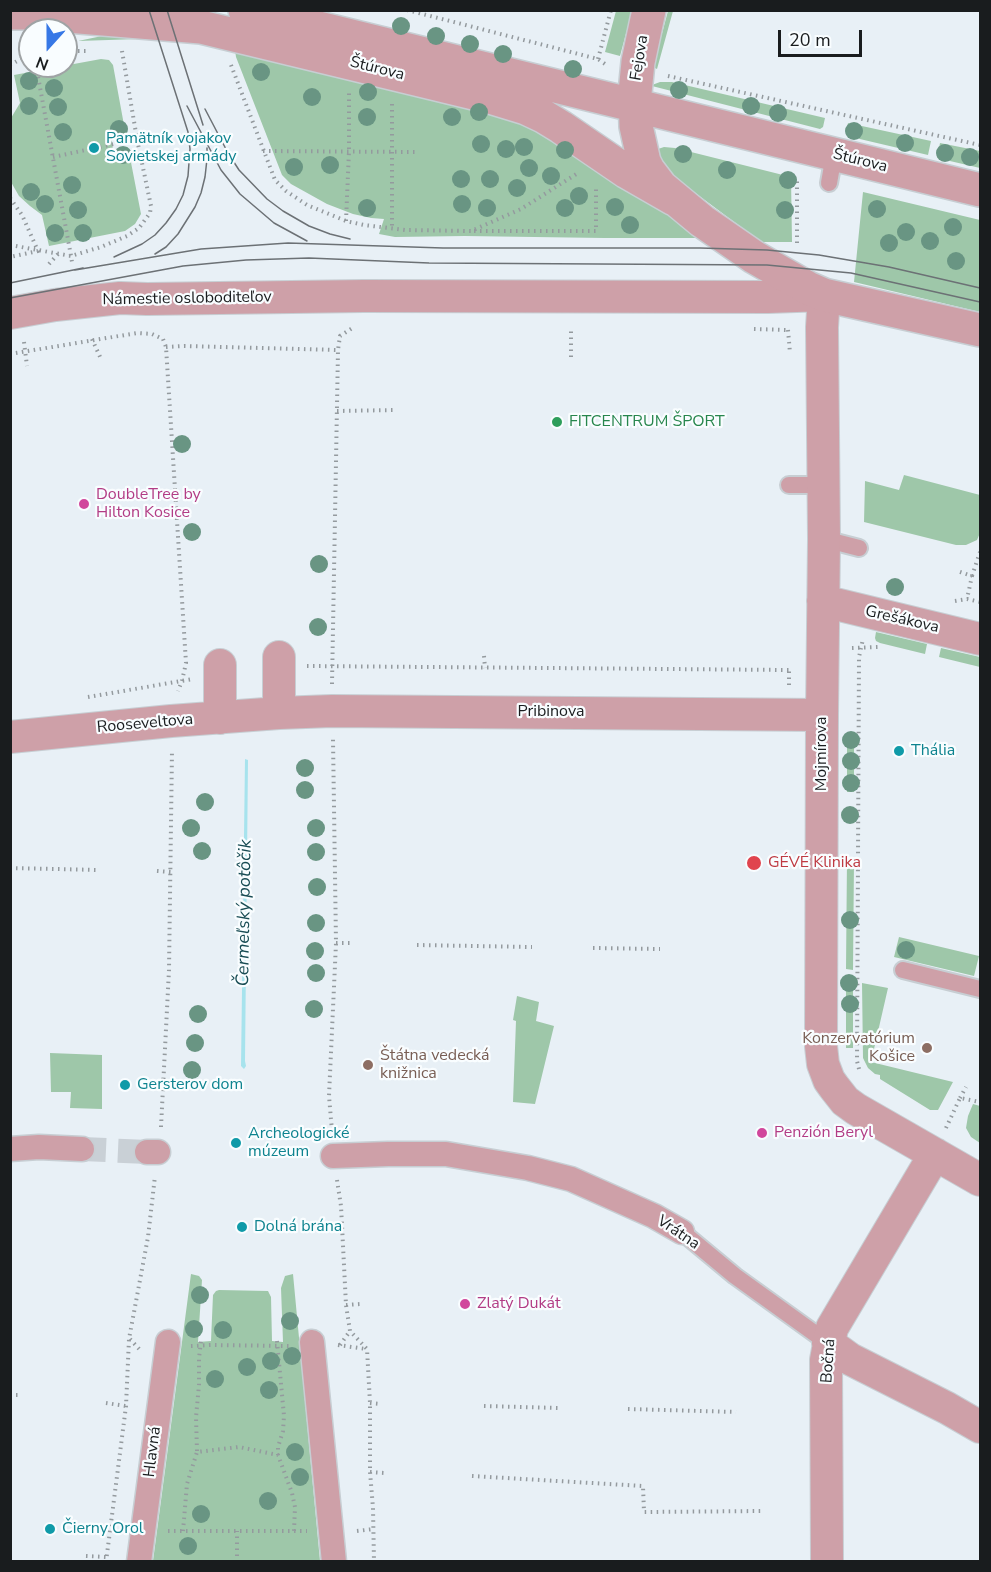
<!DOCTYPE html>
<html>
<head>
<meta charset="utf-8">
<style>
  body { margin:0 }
  #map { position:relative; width:991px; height:1572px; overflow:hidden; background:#e8f0f6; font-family:"Nunito Sans",sans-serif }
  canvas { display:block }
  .frame { position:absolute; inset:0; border:12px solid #191c1e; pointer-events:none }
  .north { position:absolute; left:18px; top:18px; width:60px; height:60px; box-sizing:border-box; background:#f9fdff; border:2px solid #9fa3a5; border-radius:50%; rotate:201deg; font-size:16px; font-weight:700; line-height:24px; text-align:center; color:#191c1e }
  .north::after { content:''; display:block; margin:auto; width:21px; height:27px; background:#3778e6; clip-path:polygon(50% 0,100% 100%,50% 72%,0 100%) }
  .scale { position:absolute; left:778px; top:30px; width:84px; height:27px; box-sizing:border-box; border:3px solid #191c1e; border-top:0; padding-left:8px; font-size:18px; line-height:21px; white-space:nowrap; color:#191c1e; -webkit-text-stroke:4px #f9fdff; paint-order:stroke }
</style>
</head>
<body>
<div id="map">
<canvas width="991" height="1572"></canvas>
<div class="frame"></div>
<div class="north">N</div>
<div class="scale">20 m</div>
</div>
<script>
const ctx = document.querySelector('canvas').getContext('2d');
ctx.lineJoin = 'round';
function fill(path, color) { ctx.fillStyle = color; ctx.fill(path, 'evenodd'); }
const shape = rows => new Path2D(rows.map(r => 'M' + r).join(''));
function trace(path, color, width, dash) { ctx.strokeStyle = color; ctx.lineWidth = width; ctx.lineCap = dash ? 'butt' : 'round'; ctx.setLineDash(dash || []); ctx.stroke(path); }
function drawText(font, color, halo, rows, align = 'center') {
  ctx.font = font + ' "Nunito Sans",sans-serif'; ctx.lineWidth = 4.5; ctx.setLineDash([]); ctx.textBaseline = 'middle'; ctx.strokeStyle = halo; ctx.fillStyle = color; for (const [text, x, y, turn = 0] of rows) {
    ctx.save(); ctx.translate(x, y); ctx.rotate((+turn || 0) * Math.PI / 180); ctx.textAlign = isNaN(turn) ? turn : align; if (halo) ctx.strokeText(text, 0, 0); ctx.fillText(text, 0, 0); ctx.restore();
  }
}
const green = shape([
  [616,11,632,11,620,56,605,52],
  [668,11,673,11,657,69,653,67],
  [126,31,138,35,139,39,78,41],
  [234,43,493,107,603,167,699,238,604,238,465,236,395,237,379,234,384,219,371,218,353,214,327,204,291,184,282,175,236,57],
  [101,59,109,60,113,65,126,136,111,139,113,150,128,147,141,214,135,224,125,231,49,246,42,215,30,206,19,196,11,182,11,118,20,103,14,75],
  [660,82,672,82,825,118,823,127,820,129,652,86,652,85],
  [848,123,931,141,928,155,847,136,846,133],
  [940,143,980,151,980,168,937,158],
  [664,147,675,148,791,177,792,242,761,242,686,186,672,175,661,158,658,149],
  [863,192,980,220,980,312,854,282],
  [904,475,980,495,980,533,977,540,966,545,956,545,864,522,865,481,899,490],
  [876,632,927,644,925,654,880,643,876,641,875,638],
  [941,648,980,657,980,667,939,657],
  [847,735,854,735,854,792,847,792],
  [847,859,854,860,853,970,846,969],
  [899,937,979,956,974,976,894,957],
  [846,978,853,980,853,1048,846,1048],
  [862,983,888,988,871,1062,953,1082,938,1110,930,1110,880,1079,880,1075,875,1074,868,1068,863,1058],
  [517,996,539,1002,536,1021,554,1026,535,1104,513,1102,516,1021,513,1020],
  [50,1053,102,1055,102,1109,70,1108,71,1092,51,1092],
  [973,1104,980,1106,980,1143,971,1137,966,1128,968,1116],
  [191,1274,199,1276,202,1280,198,1342,211,1341,213,1295,216,1291,219,1290,268,1291,271,1297,272,1341,283,1342,281,1288,285,1276,293,1274,320,1561,153,1561]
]);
const water = shape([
  [245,759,248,760,245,1061,246,1066,244,1069,241,1066]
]);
const pedestrianTunnel = shape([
  [82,1149,147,1152]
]);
const path = shape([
  [407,10,598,59,608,66],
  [20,44,30,50],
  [66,51,89,51],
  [598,59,611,10],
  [10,65,30,54],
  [231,65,275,180,286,191,307,205,346,221,364,225,405,230,471,231,521,209,578,173],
  [37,71,71,256,101,247,127,236,139,228,150,213,151,206,137,139,122,51],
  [668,76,980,145],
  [392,104,392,229],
  [263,151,416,152],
  [53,157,137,139],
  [10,198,22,215,38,251,10,257],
  [346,221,349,151,349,93],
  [474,231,596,231,596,187],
  [797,243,797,177],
  [10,245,71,256,72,262],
  [49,264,58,254],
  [754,329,788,330],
  [788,330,790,353],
  [92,339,101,359],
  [24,342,27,366],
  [166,347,184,346,338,350],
  [10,354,137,333,152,334,163,339,166,347,186,663,182,681,178,691],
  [571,357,571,328],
  [337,411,396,410],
  [960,572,972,576,967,599],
  [972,576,980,552],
  [955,601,967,599,980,602],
  [852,648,878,647],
  [484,656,485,668],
  [307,666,789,670],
  [332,684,338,350,340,336,354,327],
  [789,685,789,669],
  [88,697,193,679],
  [10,868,99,870],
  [157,871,171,872],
  [336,943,353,943],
  [417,945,532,947],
  [593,948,660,949],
  [859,1069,857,1061,859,657,863,639],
  [960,1098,966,1087],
  [161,1127,169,970,172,750],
  [946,1128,960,1098,980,1102],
  [332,1131,329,1096,336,943,333,739],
  [337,1180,341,1206,346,1305,350,1331,367,1349,370,1403,370,1472,373,1508,374,1562],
  [346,1305,361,1304],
  [130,1339,141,1351],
  [277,1341,284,1416,283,1431,278,1447,278,1455],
  [338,1345,366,1349],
  [340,1345,350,1331],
  [191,1346,211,1345,289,1346],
  [10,1395,22,1395],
  [106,1403,126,1406],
  [370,1403,381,1404],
  [484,1406,558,1408],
  [628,1409,736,1412],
  [197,1451,196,1417,199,1385,199,1358,201,1341],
  [370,1472,385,1473],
  [472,1476,643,1486,644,1512,763,1511],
  [168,1531,307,1531],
  [183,1531,187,1484,197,1452,239,1447,278,1455,292,1493,295,1507,294,1531],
  [357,1531,374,1529],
  [86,1556,106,1557],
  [106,1562,126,1406,129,1339,148,1237,155,1176],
  [237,1562,237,1531]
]);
const service = shape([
  [829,183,834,155],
  [789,485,824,485],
  [824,539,859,548],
  [903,970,980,989],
  [682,1232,735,1276,828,1343]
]);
const pedestrian = shape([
  [10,1149,39,1147,82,1149],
  [147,1152,158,1152],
  [333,1156,388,1154,446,1154,528,1168,571,1179,654,1216,682,1232],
  [312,1342,334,1562],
  [139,1562,168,1342]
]);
const minor = shape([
  [10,313,55,305,120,298,147,299,364,296,768,297,824,295,822,327,824,539,822,715,821,1046,823,1064,829,1080,834,1087,845,1101,856,1109,980,1180],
  [823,601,980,639],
  [279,657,279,713],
  [220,665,220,718],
  [10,737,171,721,279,713,332,711,822,715],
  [828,1343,850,1359,947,1408,980,1427],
  [827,1562,826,1360,832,1328,935,1154]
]);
const tertiary = shape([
  [245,10,980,190],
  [649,10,638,62,635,93,636,126,644,162,648,170,661,187,702,221,754,257,808,288,824,295,980,330],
  [10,13,31,13,201,27,490,97,526,108,543,116,561,127,627,172,674,199]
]);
const tram = shape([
  [167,10,203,125],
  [187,106,221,170,240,194,274,223,307,241],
  [205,109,228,153,239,170,267,199,283,211,309,226,330,234,350,239],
  [155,254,166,247,178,234,195,207,201,193,205,177,207,159,207,148],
  [114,257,142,244,155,235,166,223,176,209,183,195,188,176,190,149,188,132,149,10],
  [75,270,201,249,288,243,443,248,700,248,767,250,819,255,889,267,980,288],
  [10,283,83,268],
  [10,298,183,266,246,260,309,258,429,263,767,265,851,273,980,302]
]);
const trees = [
  [401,26],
  [436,36],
  [470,44],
  [503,54],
  [573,69],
  [261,72],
  [29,81],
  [54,88],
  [679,90],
  [368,92],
  [312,97],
  [29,106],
  [751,106],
  [58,107],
  [479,112],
  [778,113],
  [367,117],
  [452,117],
  [119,129],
  [854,131],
  [63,132],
  [905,143],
  [481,144],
  [524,147],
  [506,149],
  [565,150],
  [945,153],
  [683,154],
  [123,155],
  [970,157],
  [330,165],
  [294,167],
  [529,168],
  [727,170],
  [551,176],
  [461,179],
  [490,179],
  [788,180],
  [72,185],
  [517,188],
  [31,192],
  [579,196],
  [45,204],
  [462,204],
  [615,207],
  [367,208],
  [487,208],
  [565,208],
  [877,209],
  [78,210],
  [785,210],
  [630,225],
  [953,227],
  [906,232],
  [55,233],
  [83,233],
  [930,241],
  [889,243],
  [956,261],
  [182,444],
  [192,532],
  [319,564],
  [895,587],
  [318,627],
  [851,740],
  [851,761],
  [305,768],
  [851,783],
  [305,790],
  [205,802],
  [850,815],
  [191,828],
  [316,828],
  [202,851],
  [316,852],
  [317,887],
  [850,920],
  [316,923],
  [906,950],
  [315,951],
  [316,973],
  [849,983],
  [850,1004],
  [314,1009],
  [198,1014],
  [195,1043],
  [192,1070],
  [200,1295],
  [290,1321],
  [194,1329],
  [223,1330],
  [292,1356],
  [271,1361],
  [247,1367],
  [215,1379],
  [269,1390],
  [295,1452],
  [300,1477],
  [268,1501],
  [201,1514],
  [188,1546]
];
const markers = [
  [94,148,6,"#0f9aa8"],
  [557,422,6,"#2e9e5b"],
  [84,504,6,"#d1479c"],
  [899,751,6,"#0f9aa8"],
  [754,863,8,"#e0444e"],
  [927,1048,6,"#8d6e63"],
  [368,1065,6,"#8d6e63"],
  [125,1085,6,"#0f9aa8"],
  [762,1133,6,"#d1479c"],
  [236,1143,6,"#0f9aa8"],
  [242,1227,6,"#0f9aa8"],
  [465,1304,6,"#d1479c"],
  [50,1529,6,"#0f9aa8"]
];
const streetNames = [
  ["Fejova",640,58,-81],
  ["Štúrova",377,69,14],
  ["Štúrova",860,161,14],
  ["Námestie osloboditeľov",187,299,-1],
  ["Grešákova",902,620,13],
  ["Pribinova",551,712],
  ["Rooseveltova",145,724,-5],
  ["Mojmírova",822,754,-90],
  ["Vrátna",678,1233,34],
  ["Bočná",829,1361,-86],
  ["Hlavná",153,1452,-83]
];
const cultureNames = [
  ["Pamätník vojakov",106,139],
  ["Sovietskej armády",106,157],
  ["Thália",911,751],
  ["Gersterov dom",137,1085],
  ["Archeologické",248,1134],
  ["múzeum",248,1152],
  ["Dolná brána",254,1227],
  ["Čierny Orol",62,1529]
];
const leisureNames = [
  ["FITCENTRUM ŠPORT",569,422]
];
const hotelNames = [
  ["DoubleTree by",96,495],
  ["Hilton Kosice",96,513],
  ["Penzión Beryl",774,1133],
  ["Zlatý Dukát",477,1304]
];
const healthNames = [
  ["GÉVÉ Klinika",768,863]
];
const educationNames = [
  ["Konzervatórium",915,1039],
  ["Košice",915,1057],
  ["Štátna vedecká",380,1056,"left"],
  ["knižnica",380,1074,"left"]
];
const waterNames = [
  ["Čermeľský potôčik",245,913,-89]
];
fill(green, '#9ec7a9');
fill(water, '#a7e3ed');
trace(pedestrianTunnel, '#c9d0d6', 24, [24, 12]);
trace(service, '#c7ced3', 20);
trace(pedestrian, '#c7ced3', 27);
trace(minor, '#c7ced3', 34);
trace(tertiary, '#c7ced3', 36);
trace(path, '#949a9e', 4, [1.5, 4.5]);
trace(service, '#cea0a8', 16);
trace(pedestrian, '#cea0a8', 24);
trace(minor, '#cea0a8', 32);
trace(tertiary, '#cea0a8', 33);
trace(tram, '#6c7175', 1.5);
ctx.fillStyle = '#699583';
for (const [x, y] of trees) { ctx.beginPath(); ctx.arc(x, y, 9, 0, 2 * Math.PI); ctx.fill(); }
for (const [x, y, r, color] of markers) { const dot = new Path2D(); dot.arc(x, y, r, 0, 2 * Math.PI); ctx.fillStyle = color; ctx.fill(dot); trace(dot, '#f9fdff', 2); }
drawText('16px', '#191c1e', '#f9fdff', streetNames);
drawText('16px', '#0d838f', '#f9fdff', cultureNames, 'left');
drawText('16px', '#27864d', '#f9fdff', leisureNames, 'left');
drawText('16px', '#b23c85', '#f9fdff', hotelNames, 'left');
drawText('16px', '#be3a42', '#f9fdff', healthNames, 'left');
drawText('16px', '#785e54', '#f9fdff', educationNames, 'right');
drawText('italic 18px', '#184c54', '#f9fdff', waterNames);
</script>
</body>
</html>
